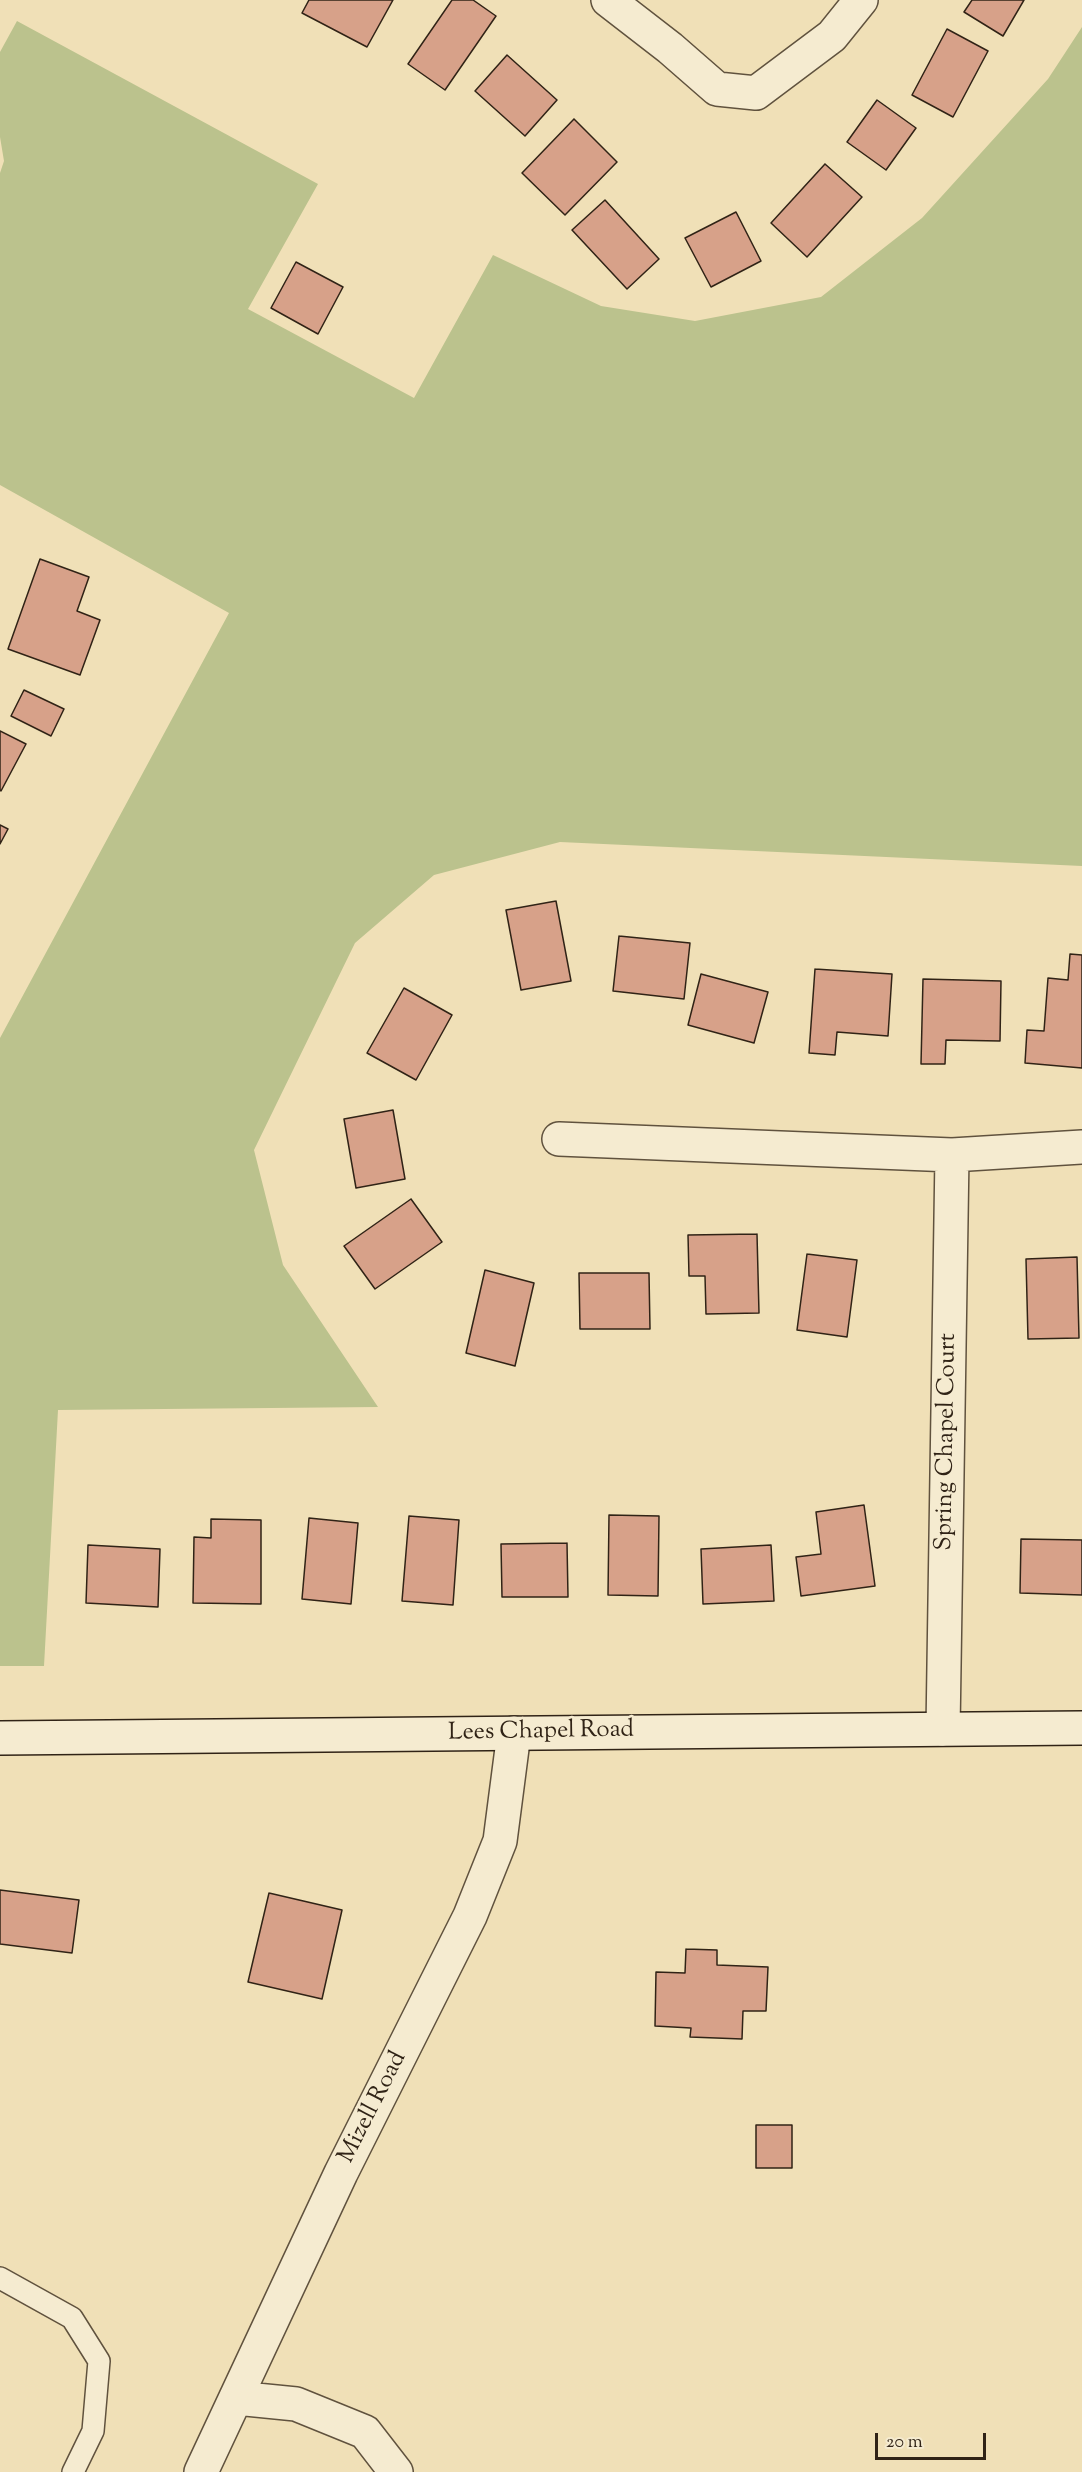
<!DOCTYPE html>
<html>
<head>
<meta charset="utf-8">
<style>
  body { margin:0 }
  #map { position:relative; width:1082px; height:2472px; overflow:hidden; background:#f0e0b7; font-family:"Sorts Mill Goudy",serif }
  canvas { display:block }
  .scale { position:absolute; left:875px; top:2433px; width:111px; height:27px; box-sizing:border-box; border:3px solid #302316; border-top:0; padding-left:8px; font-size:18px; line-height:21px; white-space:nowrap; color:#302316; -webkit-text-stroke:4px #f5ebd0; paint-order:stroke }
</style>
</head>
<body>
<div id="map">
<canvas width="1082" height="2472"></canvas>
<div class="scale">20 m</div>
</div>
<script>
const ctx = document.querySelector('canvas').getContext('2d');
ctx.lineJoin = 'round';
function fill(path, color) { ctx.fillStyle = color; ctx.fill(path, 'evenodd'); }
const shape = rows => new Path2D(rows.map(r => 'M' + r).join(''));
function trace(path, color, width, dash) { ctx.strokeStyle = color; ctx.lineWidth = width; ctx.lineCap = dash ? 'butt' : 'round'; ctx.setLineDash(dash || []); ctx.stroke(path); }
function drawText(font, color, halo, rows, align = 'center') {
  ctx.font = font + ' "Sorts Mill Goudy",serif'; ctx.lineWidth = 5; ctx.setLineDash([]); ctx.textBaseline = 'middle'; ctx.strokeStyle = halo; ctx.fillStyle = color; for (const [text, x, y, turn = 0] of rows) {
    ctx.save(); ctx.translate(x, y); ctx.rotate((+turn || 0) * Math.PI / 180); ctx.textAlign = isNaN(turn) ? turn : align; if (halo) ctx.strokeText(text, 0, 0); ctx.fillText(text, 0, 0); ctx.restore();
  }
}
const green = shape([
  [17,21,318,184,248,309,414,398,493,255,601,306,695,321,821,297,922,218,1048,79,1082,27,1082,866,560,842,434,875,355,943,254,1150,283,1265,378,1407,58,1410,44,1666,0,1666,0,1038,229,613,0,485,0,173,4,161,0,137,0,52]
]);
const building = shape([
  [309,0,393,0,367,47,302,13,309,0],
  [452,0,473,0,496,16,445,90,408,64,452,0],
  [972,0,1024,0,1003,36,964,12,972,0],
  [947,29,988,51,953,117,912,95,947,29],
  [507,55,557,100,525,136,475,91,507,55],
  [877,100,916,128,886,170,847,142,877,100],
  [574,119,617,162,565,215,522,173,574,119],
  [825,164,862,197,807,257,771,223,825,164],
  [605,200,659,259,627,289,572,230,605,200],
  [736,212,761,261,711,287,685,238,736,212],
  [296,262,343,287,318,334,271,308,296,262],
  [40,559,89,577,77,611,100,620,80,675,8,649,40,559],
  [24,690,64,709,51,736,11,716,24,690],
  [0,731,26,744,1,791,0,790,0,731],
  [0,825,8,829,0,844,0,825],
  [556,901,571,981,521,990,506,910,556,901],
  [619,936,690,943,684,999,613,991,619,936],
  [1070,954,1082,955,1082,1068,1025,1063,1027,1030,1044,1031,1048,978,1068,980,1070,954],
  [815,969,892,974,888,1036,837,1032,835,1055,809,1053,815,969],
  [701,974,768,992,754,1043,688,1025,701,974],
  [923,979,1001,981,1000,1041,946,1040,945,1064,921,1064,923,979],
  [404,988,452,1015,416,1080,367,1053,404,988],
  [393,1110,405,1179,356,1188,344,1119,393,1110],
  [411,1199,442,1242,375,1289,344,1246,411,1199],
  [757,1234,759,1313,706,1314,705,1276,689,1276,688,1235,757,1234],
  [807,1254,857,1260,847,1337,797,1330,807,1254],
  [1077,1257,1079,1338,1028,1339,1026,1259,1077,1257],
  [485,1270,534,1283,515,1366,466,1353,485,1270],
  [579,1273,649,1273,650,1329,580,1329,579,1273],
  [864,1505,875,1586,801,1596,796,1557,821,1554,816,1512,864,1505],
  [609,1515,659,1516,658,1596,608,1595,609,1515],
  [409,1516,459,1520,453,1605,402,1601,409,1516],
  [309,1518,358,1523,351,1604,302,1599,309,1518],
  [211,1519,261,1520,261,1604,193,1603,194,1537,211,1538,211,1519],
  [1021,1539,1082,1540,1082,1595,1020,1593,1021,1539],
  [567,1543,568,1597,502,1597,501,1544,567,1543],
  [88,1545,160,1549,158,1607,86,1603,88,1545],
  [771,1545,774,1601,703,1604,701,1549,771,1545],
  [0,1890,79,1900,72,1953,0,1944,0,1890],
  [269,1893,342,1910,322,1999,248,1982,269,1893],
  [686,1949,717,1950,717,1965,768,1967,766,2011,743,2011,742,2039,690,2037,691,2028,655,2026,656,1972,685,1973,686,1949],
  [756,2125,792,2125,792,2168,756,2168,756,2125]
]);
const lane = shape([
  [0,2278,72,2318,99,2361,93,2431,73,2472]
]);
const street = shape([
  [608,0,670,48,717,89,756,93,832,36,861,0],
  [559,1139,952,1155,1082,1147],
  [943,1729,952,1155],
  [236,2398,296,2404,365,2432,396,2472],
  [201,2472,341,2173,470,1916,500,1841,514,1733]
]);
const secondary = shape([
  [0,1738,1082,1728]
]);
const streetNames = [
  ["Spring Chapel Court",948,1442,-89],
  ["Lees Chapel Road",541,1733,-1],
  ["Mizell Road",374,2108,-63]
];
fill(green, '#bbc28d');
fill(building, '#d7a189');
trace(building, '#302316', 1.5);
trace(lane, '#60523e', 24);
trace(street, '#60523e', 36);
trace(secondary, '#302316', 36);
trace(lane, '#f5ebd0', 21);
trace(street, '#f5ebd0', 33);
trace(secondary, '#f5ebd0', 33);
drawText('24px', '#302316', '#f5ebd0', streetNames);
</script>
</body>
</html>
